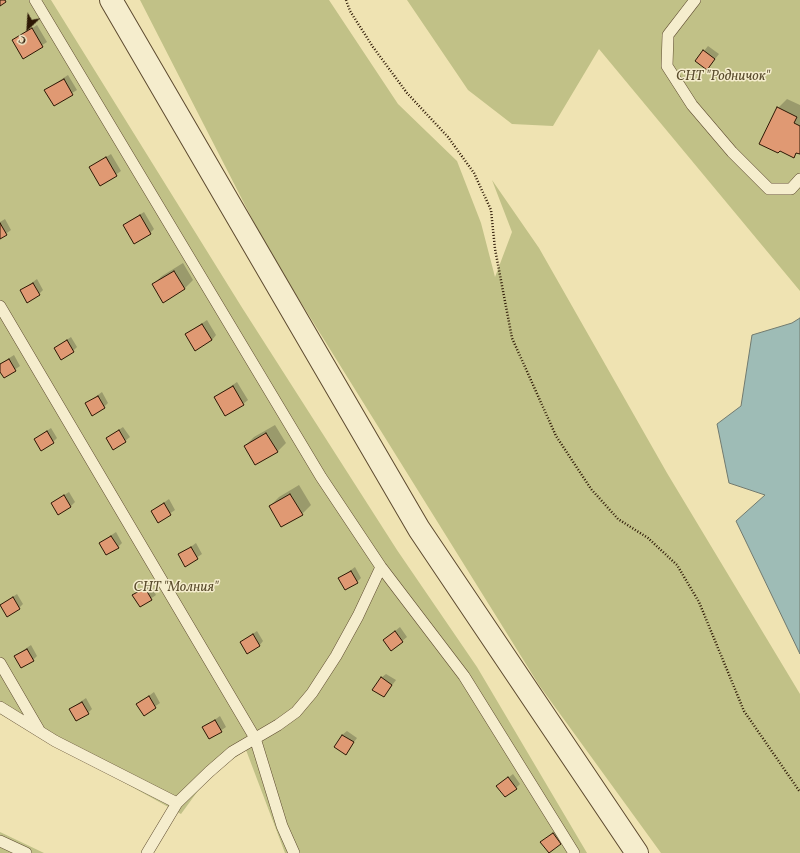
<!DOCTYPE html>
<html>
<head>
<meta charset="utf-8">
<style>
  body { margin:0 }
  #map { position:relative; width:800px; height:853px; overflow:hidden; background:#efe3b2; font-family:Vollkorn,serif }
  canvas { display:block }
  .north { position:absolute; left:8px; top:8px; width:40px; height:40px; -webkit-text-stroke:3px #f5edcd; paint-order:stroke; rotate:205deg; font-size:11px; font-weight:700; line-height:16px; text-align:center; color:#2d1805 }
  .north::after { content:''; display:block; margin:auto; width:14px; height:18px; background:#2d1805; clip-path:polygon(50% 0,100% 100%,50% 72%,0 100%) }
</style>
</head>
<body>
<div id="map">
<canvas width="800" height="853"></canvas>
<div class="north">С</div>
</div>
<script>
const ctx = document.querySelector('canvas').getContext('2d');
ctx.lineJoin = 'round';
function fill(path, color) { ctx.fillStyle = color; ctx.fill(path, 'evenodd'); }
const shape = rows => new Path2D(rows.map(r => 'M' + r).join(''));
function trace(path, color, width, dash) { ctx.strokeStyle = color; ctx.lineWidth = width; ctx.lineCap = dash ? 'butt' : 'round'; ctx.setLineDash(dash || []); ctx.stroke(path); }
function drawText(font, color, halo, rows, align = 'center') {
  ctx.font = font + ' Vollkorn,serif'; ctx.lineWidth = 3; ctx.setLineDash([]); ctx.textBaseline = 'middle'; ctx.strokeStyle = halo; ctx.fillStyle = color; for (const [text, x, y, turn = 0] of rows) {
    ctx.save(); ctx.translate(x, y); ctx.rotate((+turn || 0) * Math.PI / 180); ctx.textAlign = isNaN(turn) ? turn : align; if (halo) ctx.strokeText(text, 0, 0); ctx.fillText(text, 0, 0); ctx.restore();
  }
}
const green = shape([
  [0,0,51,0,241,306,397,550,477,667,587,853,285,853,246,750,220,768,200,788,181,814,0,714],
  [140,0,329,0,398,104,457,161,481,223,495,277,512,232,492,180,539,248,667,473,800,694,800,853,661,853,539,685,267,248],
  [407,0,800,0,800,291,599,49,553,126,512,124,468,90],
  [0,832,44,853,0,853]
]);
const water = shape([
  [800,318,800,654,736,521,765,495,729,483,717,424,741,406,752,335,792,323,800,318]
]);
const shadow = shape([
  [37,25,47,42,24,57,14,40],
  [708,46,719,54,707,69,704,51],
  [68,75,77,90,54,104,45,90],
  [787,99,800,105,800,153,798,152,794,156,778,108],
  [111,154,121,171,101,185,91,167],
  [144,212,154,229,150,233,124,225],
  [5,219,11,230,0,238,0,222],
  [183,263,193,280,184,289,153,284,162,276],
  [37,279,43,290,39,294,21,291],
  [207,320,216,335,212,340,186,334],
  [71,337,77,347,73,351,55,348],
  [14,355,20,366,4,377,0,370,0,364],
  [237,382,248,400,243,404,215,397],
  [102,392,108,403,104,407,86,404],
  [275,425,286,443,277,452,245,446,254,437],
  [123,427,130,437,125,441,107,438],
  [51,428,57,438,53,442,35,439],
  [299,485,311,505,302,514,270,506,279,497],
  [69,492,75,502,71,506,52,503],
  [169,499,175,510,159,521,152,511],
  [116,532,122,543,118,547,100,543],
  [196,543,202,554,186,565,180,555],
  [355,567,361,578,357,582,339,579],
  [150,584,156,595,140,606,134,595],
  [17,594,23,604,19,608,1,605],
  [400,627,407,637,391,650,384,640],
  [257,631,263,641,259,646,241,642],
  [31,645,37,656,33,660,15,656],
  [386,674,396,680,384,696,381,678],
  [154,692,160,703,144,714,138,704],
  [86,698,92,709,88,713,70,709],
  [220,716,226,727,210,738,203,728],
  [347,731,357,738,345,754,342,735],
  [513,774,520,784,516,788,498,786],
  [557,830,564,840,560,844,542,842]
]);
const building = shape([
  [0,0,5,0,6,2,0,6,0,0],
  [32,28,43,47,23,59,12,40,32,28],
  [703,50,715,59,707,70,695,61,703,50],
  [64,79,73,95,54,106,44,90,64,79],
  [777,107,797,117,794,123,800,126,800,154,796,153,794,158,780,151,778,153,759,144,777,107],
  [106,157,117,176,100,186,89,167,106,157],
  [140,215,151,234,134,244,123,225,140,215],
  [0,223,7,235,0,239,0,223],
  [174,271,185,289,163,303,152,284,174,271],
  [33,283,40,295,27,303,20,290,33,283],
  [202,324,212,340,195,351,185,334,202,324],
  [67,340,74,352,61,360,54,348,67,340],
  [9,359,16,371,4,378,0,372,0,364,9,359],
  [233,386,244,405,225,416,214,397,233,386],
  [98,396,105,408,92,416,85,403,98,396],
  [119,430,126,442,113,450,106,438,119,430],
  [47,431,54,443,41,451,34,439,47,431],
  [266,433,278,452,255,465,244,446,266,433],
  [290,494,303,515,281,527,269,506,290,494],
  [64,495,71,507,58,515,51,503,64,495],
  [164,503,171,515,158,523,151,511,164,503],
  [111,536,119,548,106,555,99,543,111,536],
  [191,547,198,559,185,567,178,554,191,547],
  [351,571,358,583,345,590,338,578,351,571],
  [145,588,152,600,140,607,132,595,145,588],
  [13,597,20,609,7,617,0,605,13,597],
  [395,631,403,642,391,651,383,640,395,631],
  [253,634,260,646,247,654,240,642,253,634],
  [27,649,34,661,21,668,14,656,27,649],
  [381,677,392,685,384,697,372,690,381,677],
  [149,696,156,708,144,716,136,704,149,696],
  [82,702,89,714,76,721,69,709,82,702],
  [215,720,222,732,209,739,202,727,215,720],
  [342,735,354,742,346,755,334,747,342,735],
  [508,777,517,789,505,797,496,786,508,777],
  [553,833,561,844,549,853,540,842,553,833]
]);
const path = shape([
  [346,0,350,11,373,47,407,93,448,137,474,173,491,210,495,249,512,338,556,436,591,489,618,519,648,538,677,565,699,602,744,711,800,792]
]);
const service = shape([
  [35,0,321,477,381,567,464,676,574,853],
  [695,0,668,35,667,66,692,105,732,152,769,189,791,189,800,179],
  [0,306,255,738,282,826,294,853],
  [0,663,39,730],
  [0,707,55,741,177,803],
  [0,841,26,853],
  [147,853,177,803,209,772,232,752,278,725,296,712,312,693,336,656,358,616,381,567]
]);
const minor = shape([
  [111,0,419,529,637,853]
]);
const parkNames = [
  ["СНТ \"Родничок\"",723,77],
  ["СНТ \"Молния\"",176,588]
];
fill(green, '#c1c187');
fill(water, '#9ebcb6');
trace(water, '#717a6f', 1);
fill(shadow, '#0003');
fill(building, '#e09973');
trace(building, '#2d1805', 1);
trace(service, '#5e4b30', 12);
trace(minor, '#5e4b30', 24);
trace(path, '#2d1805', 2.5, [1, 2]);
trace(service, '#f5edcd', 11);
trace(minor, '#f5edcd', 22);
drawText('italic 14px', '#594b2c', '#f5edcd', parkNames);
</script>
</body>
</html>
